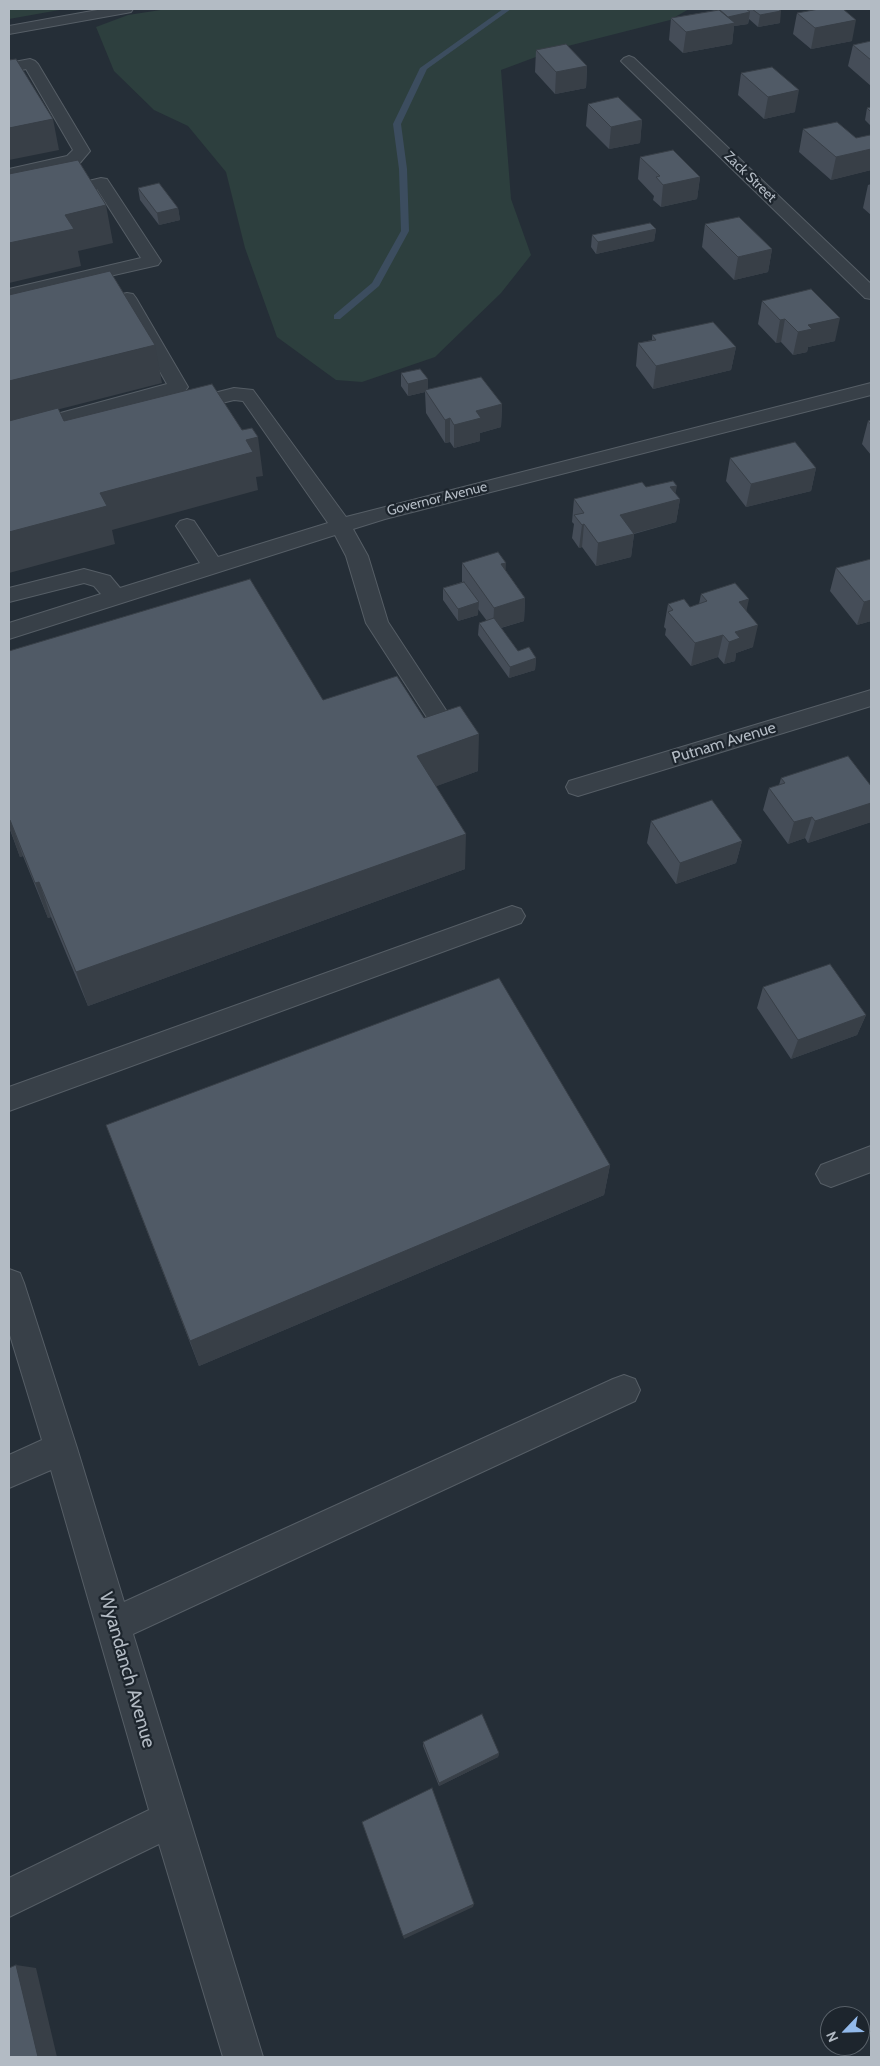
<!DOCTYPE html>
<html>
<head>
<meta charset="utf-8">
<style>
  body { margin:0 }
  #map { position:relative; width:880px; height:2066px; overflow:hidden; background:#252e37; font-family:Cabin,sans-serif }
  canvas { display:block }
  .frame { position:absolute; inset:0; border:10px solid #b3bbc4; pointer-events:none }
  .north { position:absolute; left:820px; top:2006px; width:50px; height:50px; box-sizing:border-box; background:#1d252d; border:1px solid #596169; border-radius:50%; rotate:246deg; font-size:14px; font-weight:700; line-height:20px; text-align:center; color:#b3bbc4 }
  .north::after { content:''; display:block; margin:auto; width:18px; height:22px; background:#92b9ea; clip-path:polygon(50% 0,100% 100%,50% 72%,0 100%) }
</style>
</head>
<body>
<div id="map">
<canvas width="880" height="2066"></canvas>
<div class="frame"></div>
<div class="north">N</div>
</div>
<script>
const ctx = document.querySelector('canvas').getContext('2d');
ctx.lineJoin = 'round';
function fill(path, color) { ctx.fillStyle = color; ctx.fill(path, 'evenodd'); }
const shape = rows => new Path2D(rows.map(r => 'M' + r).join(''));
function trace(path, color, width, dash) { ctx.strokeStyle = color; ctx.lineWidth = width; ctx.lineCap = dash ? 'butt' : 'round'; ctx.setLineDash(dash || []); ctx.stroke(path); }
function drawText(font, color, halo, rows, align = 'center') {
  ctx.font = font + ' Cabin,sans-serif'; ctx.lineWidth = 4.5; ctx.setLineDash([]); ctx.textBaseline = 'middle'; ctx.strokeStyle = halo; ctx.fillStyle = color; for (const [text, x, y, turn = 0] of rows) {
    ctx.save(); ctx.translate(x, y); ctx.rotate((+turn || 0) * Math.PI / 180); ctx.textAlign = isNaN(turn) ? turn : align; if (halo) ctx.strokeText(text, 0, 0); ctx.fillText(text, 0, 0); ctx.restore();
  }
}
const green = shape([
  [9,9,65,9,9,19],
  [167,9,689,9,670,20,560,48,501,70,511,199,531,255,501,293,435,357,362,382,336,380,277,337,245,248,226,172,188,126,154,110,114,71,96,27,128,15]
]);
const stream = shape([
  [503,9,511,9,427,69,401,124,407,169,409,231,379,286,340,319,334,319,334,315,372,283,401,231,399,169,393,124,420,68,503,9]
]);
const minor = shape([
  [103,9,133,9,131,12,126,13,9,34,9,26,103,9],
  [629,56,634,58,871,284,871,299,865,298,624,64,621,61,624,58,629,56],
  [30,59,35,61,38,64,90,151,79,164,9,179,9,169,67,156,73,150,26,69,9,73,9,63,30,59],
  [101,178,107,179,161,261,158,265,9,299,9,289,141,258,97,189,9,210,9,200,101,178],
  [127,293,133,294,136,298,188,387,185,391,9,439,9,427,167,384,122,305,91,312,84,310,82,306,84,302,127,293],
  [871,383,871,395,385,519,353,529,368,556,388,622,453,721,457,727,453,733,445,735,437,733,366,623,346,556,335,535,9,639,9,623,101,594,94,586,84,583,9,602,9,588,84,569,110,576,120,588,200,563,176,526,180,521,187,519,194,521,218,557,328,523,243,401,234,400,185,412,178,410,175,406,178,402,234,388,253,390,346,517,871,383],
  [871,690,871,706,578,796,569,793,566,787,569,781,871,690],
  [512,906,521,909,525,916,521,923,9,1111,9,1087,512,906],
  [871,1146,871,1172,831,1187,821,1183,816,1174,821,1165,871,1146],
  [9,1269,20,1273,24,1283,77,1448,124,1602,613,1379,624,1375,635,1379,640,1390,635,1401,133,1634,263,2057,223,2057,159,1844,9,1917,9,1878,149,1810,51,1470,9,1488,9,1455,42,1440,9,1332,9,1269]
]);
const wall = shape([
  [723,9,778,9,780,23,758,27,749,19,748,24,734,26,732,44,683,53,669,40,671,18],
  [797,13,852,41,811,49,793,34],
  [871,41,871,86,848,66,853,45],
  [536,50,587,66,586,88,555,94,535,72],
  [741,73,795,112,764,119,738,95],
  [588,104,642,120,640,143,609,149,586,126],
  [871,107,871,126,865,120,867,108],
  [803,129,856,138,871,137,871,170,831,180,799,152],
  [640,157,700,177,697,199,661,207,653,200,654,196,638,179],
  [871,184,871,215,863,208,868,185],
  [138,188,178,208,180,220,159,225,140,200],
  [705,224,772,249,768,272,734,280,702,247],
  [656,229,654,241,596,254,591,247,592,235],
  [762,301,835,341,808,347,807,352,793,355,781,342,776,343,758,324],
  [652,335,736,347,731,370,653,389,636,366,638,343,652,340],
  [401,373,428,390,502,404,501,427,480,433,480,441,454,448,450,442,445,443,426,413,425,392,408,396,401,386],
  [871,420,871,455,862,444,868,421],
  [730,458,816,468,811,491,746,507,726,481],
  [646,487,675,494,680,499,676,522,634,534,631,557,596,566,582,547,579,548,572,538,574,524,572,522,574,499],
  [871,559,871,621,857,625,830,591,836,568],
  [462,563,506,571,525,598,524,621,501,628,518,651,536,658,535,670,509,678,478,635,479,623,487,621,478,609,478,615,458,621,443,600,443,588,462,582],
  [701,594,746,611,753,647,736,653,735,661,724,664,718,657,691,666,665,635,666,629,664,627,668,604,690,607,699,604],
  [9,651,323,700,424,718,478,771,436,786,465,869,88,1006,51,917,48,918,23,856,20,857,9,827],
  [781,778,871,786,871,822,808,843,805,838,788,844,763,810,769,788,779,785],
  [651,821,742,841,736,863,676,884,647,843],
  [763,987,866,1015,857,1035,791,1059,757,1008],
  [106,1125,610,1165,604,1195,199,1366],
  [423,1742,499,1753,498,1757,439,1786,423,1746]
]);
const shadedWall = shape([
  [781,11,780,23,758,27,760,15],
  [750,12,748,24,734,26,732,44,683,53,686,32,728,17],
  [856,20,852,41,811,49,815,28],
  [587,66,586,88,555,94,556,72],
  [799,90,795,112,764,119,768,97],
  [53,119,59,150,9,160,9,128],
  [642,120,640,143,609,149,611,127],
  [871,149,871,170,831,180,836,157],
  [700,177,697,199,661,207,663,185],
  [106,205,113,243,78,251,81,266,9,283,9,243,65,215],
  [178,208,180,220,159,225,157,213],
  [656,229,654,241,596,254,598,242],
  [772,249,768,272,734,280,738,257],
  [840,318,835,341,808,347,807,352,793,355,798,332,808,325],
  [785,319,781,342,776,343,780,320],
  [155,345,162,383,9,422,9,381],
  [736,347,731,370,653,389,656,366],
  [428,379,428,391,425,390,425,392,408,396,408,384],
  [502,404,501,427,480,433,480,441,454,448,454,425,476,411],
  [450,418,450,442,445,443,445,420],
  [258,437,263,476,256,477,258,490,112,530,115,544,9,573,9,532,100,493,246,440],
  [816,468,811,491,746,507,751,484],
  [677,486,674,501,680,499,676,522,617,538,620,515,670,487],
  [584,524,582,547,579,548,582,525],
  [634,534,631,557,596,566,598,543],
  [506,563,505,585,501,564],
  [525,598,524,621,493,630,494,608],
  [749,599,744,622,739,602],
  [871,600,871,621,857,625,864,602],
  [479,602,478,615,458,621,458,609],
  [758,625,753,647,736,653,735,661,724,664,729,642,735,632],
  [723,635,718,657,691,666,695,643],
  [536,658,535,670,509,678,510,667],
  [479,734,478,771,418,793,417,756],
  [871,803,871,822,808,843,815,821],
  [812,817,805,838,788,844,794,822],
  [10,820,23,856,20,857,9,826,9,821],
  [466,834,465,869,88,1006,76,972],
  [742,841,736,863,676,884,680,863],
  [39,882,51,917,48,918,35,883],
  [866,1015,857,1035,791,1059,798,1040],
  [610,1165,604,1195,199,1366,190,1341],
  [499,1753,498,1757,439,1786,439,1783],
  [474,1904,473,1907,404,1939,403,1936],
  [16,1965,36,1968,57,2057,38,2057]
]);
const building = shape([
  [719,9,746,9,750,12,728,17,719,9],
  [752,9,778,9,781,11,760,15,752,9],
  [819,9,843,9,856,20,815,28,797,13,819,9],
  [719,10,735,23,686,32,671,18,719,10],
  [871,41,871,60,853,45,871,41],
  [566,44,587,66,556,72,536,50,566,44],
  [16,59,53,119,9,128,9,60,16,59],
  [772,67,799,90,768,97,741,73,772,67],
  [618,97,642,120,611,127,588,104,618,97],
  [871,107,871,112,867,108,871,107],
  [837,122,856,138,870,135,871,137,871,149,836,157,803,129,837,122],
  [673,150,700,177,663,185,656,177,660,176,640,157,673,150],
  [78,160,106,205,65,215,74,229,9,243,9,174,78,160],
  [159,183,178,208,157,213,138,188,159,183],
  [739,217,772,249,738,257,705,224,739,217],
  [650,223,656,229,598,242,592,235,650,223],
  [110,271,155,345,9,381,9,295,110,271],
  [811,289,840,318,808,325,812,329,798,332,785,319,780,320,762,301,811,289],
  [713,322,736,347,656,366,638,343,656,340,652,335,713,322],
  [420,369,428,379,408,384,401,373,420,369],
  [481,377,502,404,476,411,481,418,454,425,450,418,445,420,425,390,481,377],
  [212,384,242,430,252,428,258,437,246,440,253,452,100,493,107,506,9,532,9,421,58,408,64,421,212,384],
  [871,420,871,425,868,421,871,420],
  [795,442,816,468,751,484,730,458,795,442],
  [673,481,677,486,670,487,680,499,620,515,634,534,598,543,584,524,582,525,574,515,584,513,574,499,642,482,646,487,673,481],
  [498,552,506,563,501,564,525,598,494,608,462,563,498,552],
  [871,559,871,600,864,602,836,568,871,559],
  [250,579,323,700,397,676,424,718,460,706,479,734,417,756,466,834,76,972,39,882,35,883,10,820,9,821,9,651,250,579],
  [464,582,479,602,458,609,443,588,464,582],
  [735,583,749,599,739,602,758,625,735,632,740,638,729,642,723,635,695,643,668,612,673,610,668,604,684,599,690,607,707,601,701,594,735,583],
  [494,618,518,651,529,647,536,658,510,667,479,623,494,618],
  [848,756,871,786,871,803,815,821,812,817,794,822,769,788,785,783,781,778,848,756],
  [712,800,742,841,680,863,651,821,712,800],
  [830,964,866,1015,798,1040,763,987,830,964],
  [499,978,610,1165,190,1341,106,1125,499,978],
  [482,1714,499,1753,439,1783,423,1742,482,1714],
  [432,1788,474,1904,403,1936,362,1822,432,1788],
  [16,1965,38,2057,9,2057,9,1968,16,1965]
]);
const farStreetnames = [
  ["Zack Street",750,177,44],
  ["Governor Avenue",437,499,-14]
];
const streetNames = [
  ["Putnam Avenue",724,743,-17]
];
const nearStreetnames = [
  ["Wyandanch Avenue",127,1670,74]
];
fill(green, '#2d3f3e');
fill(stream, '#3c4d5f');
trace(minor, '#565e66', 2);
fill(minor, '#384048');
fill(wall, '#454d58');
fill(shadedWall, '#383f47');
fill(building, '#505a66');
trace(building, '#383f47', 1);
drawText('14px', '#b3bbc4', '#1d252d', farStreetnames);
drawText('16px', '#b3bbc4', '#1d252d', streetNames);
drawText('19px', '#b3bbc4', '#1d252d', nearStreetnames);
</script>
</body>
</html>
